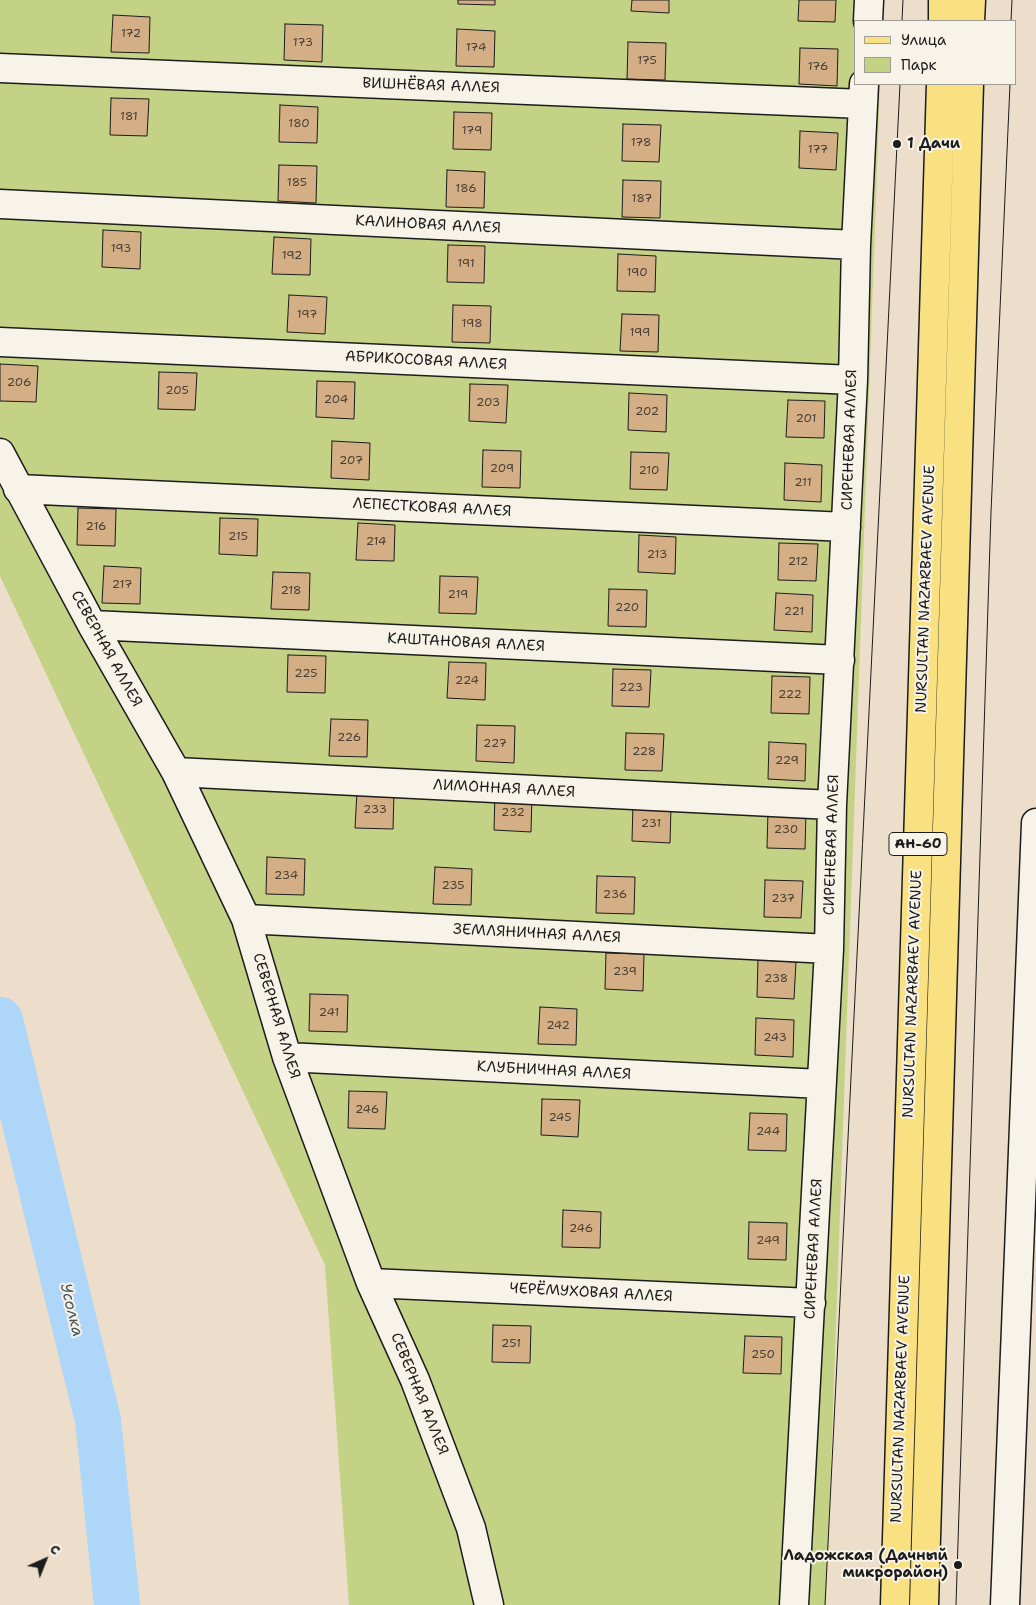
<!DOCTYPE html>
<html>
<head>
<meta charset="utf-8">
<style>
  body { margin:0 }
  #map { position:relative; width:1036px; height:1605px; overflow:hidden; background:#ecdeca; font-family:"Shantell Sans",sans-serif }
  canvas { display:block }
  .legend { position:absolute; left:854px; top:20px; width:162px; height:65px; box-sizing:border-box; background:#f7f3e8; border:1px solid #9f9d96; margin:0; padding:6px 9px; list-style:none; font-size:15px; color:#1c1c1c }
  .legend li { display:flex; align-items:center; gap:10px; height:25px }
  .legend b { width:25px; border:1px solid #9f9d96 }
  .north { position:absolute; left:20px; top:1535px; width:50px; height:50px; -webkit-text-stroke:4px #f7f3e8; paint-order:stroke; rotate:44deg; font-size:14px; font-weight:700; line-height:20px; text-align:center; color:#1c1c1c }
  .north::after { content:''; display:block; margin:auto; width:18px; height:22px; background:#1c1c1c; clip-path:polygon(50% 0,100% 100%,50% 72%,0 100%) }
</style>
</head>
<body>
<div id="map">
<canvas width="1036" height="1605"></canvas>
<ul class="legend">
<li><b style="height:6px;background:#f9e181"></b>Улица</li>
<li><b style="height:14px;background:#c4d285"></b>Парк</li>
</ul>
<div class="north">С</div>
</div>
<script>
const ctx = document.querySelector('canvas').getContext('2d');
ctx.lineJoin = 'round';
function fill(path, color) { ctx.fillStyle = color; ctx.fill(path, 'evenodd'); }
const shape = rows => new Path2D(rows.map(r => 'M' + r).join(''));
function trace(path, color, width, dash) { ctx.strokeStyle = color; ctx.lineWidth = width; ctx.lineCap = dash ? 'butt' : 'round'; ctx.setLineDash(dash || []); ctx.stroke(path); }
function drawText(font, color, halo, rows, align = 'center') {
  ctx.font = font + ' "Shantell Sans",sans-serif'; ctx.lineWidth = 4; ctx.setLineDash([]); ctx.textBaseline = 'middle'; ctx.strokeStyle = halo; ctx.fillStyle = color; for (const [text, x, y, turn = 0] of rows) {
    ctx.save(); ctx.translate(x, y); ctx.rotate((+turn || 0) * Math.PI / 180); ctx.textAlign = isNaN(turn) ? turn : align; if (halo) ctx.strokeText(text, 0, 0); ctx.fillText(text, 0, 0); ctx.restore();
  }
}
const green = shape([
  [0,0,883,0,883,21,855,21,855,84,880,84,826,1605,349,1605,325,1265,0,576]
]);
const river = shape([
  [0,1020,98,1420,117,1605]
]);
const building = shape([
  [458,0,495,0,495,5,458,4,458,0],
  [632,0,669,0,669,13,631,11,632,0],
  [799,0,836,0,835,22,798,21,799,0],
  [113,15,150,17,149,53,111,52,113,15],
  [285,24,323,25,322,62,284,60,285,24],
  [457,29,495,31,494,67,456,66,457,29],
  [628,42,666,43,665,80,627,79,628,42],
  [800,48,838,49,837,86,799,84,800,48],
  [111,98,149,99,147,136,110,135,111,98],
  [280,105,318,107,317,143,279,142,280,105],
  [454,112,492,113,491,150,453,149,454,112],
  [623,124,661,125,659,162,622,161,623,124],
  [800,131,838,133,836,170,799,168,800,131],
  [279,165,317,166,316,203,278,201,279,165],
  [447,170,485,172,484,208,446,207,447,170],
  [623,180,661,181,660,218,622,217,623,180],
  [103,230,141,232,140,269,102,267,103,230],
  [274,237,311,239,310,275,272,274,274,237],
  [448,245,485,246,484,283,447,282,448,245],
  [618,254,656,256,655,292,617,291,618,254],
  [289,295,327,297,325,334,287,332,289,295],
  [453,305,491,306,490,343,452,342,453,305],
  [622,314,659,315,658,352,620,351,622,314],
  [0,364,38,366,36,402,0,401,0,364],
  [159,372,197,373,195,410,158,409,159,372],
  [317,381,355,382,354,419,316,417,317,381],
  [470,384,508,385,506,423,469,421,470,384],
  [629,393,667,395,666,432,628,430,629,393],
  [788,400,825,401,824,438,786,437,788,400],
  [332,441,370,443,369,480,331,478,332,441],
  [483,450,521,451,520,488,482,487,483,450],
  [631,452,669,453,667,490,630,489,631,452],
  [785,463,822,465,821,502,784,500,785,463],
  [78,508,116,509,115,546,77,545,78,508],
  [220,518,258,519,257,556,219,554,220,518],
  [358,523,395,525,394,561,356,560,358,523],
  [639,535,676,537,675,574,638,572,639,535],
  [779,543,818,544,816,581,778,580,779,543],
  [104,566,141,568,140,604,102,603,104,566],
  [273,572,310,573,309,610,271,609,273,572],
  [440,576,478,577,476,614,439,613,440,576],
  [609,589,647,590,646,627,608,626,609,589],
  [776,593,813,595,812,632,774,630,776,593],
  [288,655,326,656,325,693,287,692,288,655],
  [449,662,486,663,485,700,447,698,449,662],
  [613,669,651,670,649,707,612,706,613,669],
  [772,676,810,677,809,714,771,713,772,676],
  [331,719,368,720,367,757,329,756,331,719],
  [477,725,515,726,514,763,476,761,477,725],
  [626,733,664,734,662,771,625,770,626,733],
  [769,742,806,744,805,781,768,779,769,742],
  [357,791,394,792,393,829,355,828,357,791],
  [495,794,532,795,531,832,494,830,495,794],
  [633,804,671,806,670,843,632,841,633,804],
  [768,811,806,812,805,849,767,848,768,811],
  [267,857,305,859,304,895,266,894,267,857],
  [435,867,472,869,471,905,433,904,435,867],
  [597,876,635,877,634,914,596,913,597,876],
  [765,880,803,881,801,918,764,917,765,880],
  [606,953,644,954,643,991,605,989,606,953],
  [758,960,796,962,794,999,757,997,758,960],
  [310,994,348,995,347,1032,309,1031,310,994],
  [540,1007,577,1009,576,1045,538,1044,540,1007],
  [756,1018,794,1020,793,1057,755,1055,756,1018],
  [349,1091,387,1092,385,1129,348,1128,349,1091],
  [542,1099,580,1100,578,1137,541,1135,542,1099],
  [750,1113,787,1114,786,1151,748,1150,750,1113],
  [563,1210,601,1212,600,1248,562,1247,563,1210],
  [749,1222,787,1223,786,1260,748,1259,749,1222],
  [493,1325,531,1326,530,1363,492,1362,493,1325],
  [745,1336,782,1337,781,1374,743,1373,745,1336]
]);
const street = shape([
  [868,21,869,0],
  [0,68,863,104],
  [0,204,856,245],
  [0,342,853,380],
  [0,453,92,625,176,772,246,919,287,1057,371,1283,415,1380,471,1528,489,1605],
  [18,489,846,527],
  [92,625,840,660],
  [176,772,832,805],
  [246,919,829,949],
  [287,1057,821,1084],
  [371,1283,811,1303],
  [794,1605,829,949,832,805,853,380,856,245,864,84],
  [1005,1605,1036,823]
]);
const primary = shape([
  [943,21,943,0],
  [970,21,971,0],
  [895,1605,941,84],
  [924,1605,969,84]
]);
const tram = shape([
  [902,21,903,0],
  [1011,21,1012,0],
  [825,1605,900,84],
  [956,1605,991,512,1010,84]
]);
const markers = [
  [897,144,5,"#1c1c1c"],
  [958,1565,5,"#1c1c1c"]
];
const numberNames = [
  ["172",131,34],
  ["173",303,43],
  ["174",476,48],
  ["175",647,61],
  ["176",818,67],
  ["181",129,117],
  ["180",299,124],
  ["179",472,131],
  ["178",641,143],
  ["177",818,150],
  ["185",297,183],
  ["186",466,189],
  ["187",642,199],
  ["193",121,249],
  ["192",292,256],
  ["191",466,264],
  ["190",637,273],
  ["197",307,315],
  ["198",472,324],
  ["199",640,333],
  ["206",19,383],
  ["205",177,391],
  ["204",336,400],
  ["203",488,403],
  ["202",647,412],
  ["201",806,419],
  ["207",351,461],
  ["209",502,469],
  ["210",649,471],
  ["211",803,483],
  ["216",96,527],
  ["215",238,537],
  ["214",376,542],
  ["213",657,555],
  ["212",798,562],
  ["217",122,585],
  ["218",291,591],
  ["219",458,595],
  ["220",627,608],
  ["221",794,612],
  ["225",306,674],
  ["224",467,681],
  ["223",631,688],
  ["222",790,695],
  ["226",349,738],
  ["227",495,744],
  ["228",644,752],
  ["229",787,761],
  ["233",375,810],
  ["232",513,813],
  ["231",651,824],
  ["230",786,830],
  ["234",286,876],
  ["235",453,886],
  ["236",615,895],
  ["237",783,899],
  ["239",625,972],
  ["238",776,979],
  ["241",329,1013],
  ["242",558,1026],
  ["243",775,1038],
  ["246",367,1110],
  ["245",560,1118],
  ["244",768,1132],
  ["246",581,1229],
  ["249",768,1241],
  ["251",511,1344],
  ["250",763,1355]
];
const shields = [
  [918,844,58]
];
const shieldNames = [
  ["АН-60",918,844]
];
const streetNames = [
  ["ВИШНЁВАЯ АЛЛЕЯ",431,86,2],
  ["КАЛИНОВАЯ АЛЛЕЯ",428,225,3],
  ["АБРИКОСОВАЯ АЛЛЕЯ",426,361,3],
  ["СИРЕНЕВАЯ АЛЛЕЯ",850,440,-88],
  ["ЛЕПЕСТКОВАЯ АЛЛЕЯ",432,508,3],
  ["NURSULTAN NAZARBAEV AVENUE",926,589,-88],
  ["КАШТАНОВАЯ АЛЛЕЯ",466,643,3],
  ["СЕВЕРНАЯ АЛЛЕЯ",106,649,61],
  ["ЛИМОННАЯ АЛЛЕЯ",504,789,3],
  ["СИРЕНЕВАЯ АЛЛЕЯ",832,845,-88],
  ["ЗЕМЛЯНИЧНАЯ АЛЛЕЯ",537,934,3],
  ["NURSULTAN NAZARBAEV AVENUE",913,994,-88],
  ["СЕВЕРНАЯ АЛЛЕЯ",276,1016,73],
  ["КЛУБНИЧНАЯ АЛЛЕЯ",554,1071,3],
  ["СИРЕНЕВАЯ АЛЛЕЯ",814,1249,-87],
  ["ЧЕРЁМУХОВАЯ АЛЛЕЯ",591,1293,3],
  ["СЕВЕРНАЯ АЛЛЕЯ",419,1394,68],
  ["NURSULTAN NAZARBAEV AVENUE",901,1399,-88]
];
const poiNames = [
  ["1 Дачи",907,144],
  ["Ладожская (Дачный",948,1556,"right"],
  ["микрорайон)",948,1573,"right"]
];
const waterNames = [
  ["Усолка",71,1310,76]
];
fill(green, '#c4d285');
trace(river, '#aed6f8', 46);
fill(building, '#d4ae85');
trace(building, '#1c1c1c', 1);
trace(street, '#1c1c1c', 31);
trace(primary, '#1c1c1c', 31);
trace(street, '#f7f3e8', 28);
trace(primary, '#f9e181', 28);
trace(tram, '#1c1c1c', 1);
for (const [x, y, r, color] of markers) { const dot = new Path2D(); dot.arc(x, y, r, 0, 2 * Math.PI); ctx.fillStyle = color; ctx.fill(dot); trace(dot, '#f7f3e8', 2); }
drawText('12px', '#4a4036', null, numberNames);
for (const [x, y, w] of shields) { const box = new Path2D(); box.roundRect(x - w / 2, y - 11.5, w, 23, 4); ctx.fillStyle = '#f7f3e8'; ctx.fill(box); trace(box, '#1c1c1c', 1); }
drawText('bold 14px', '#1c1c1c', null, shieldNames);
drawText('15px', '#1c1c1c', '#f7f3e8', streetNames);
drawText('bold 15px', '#1c1c1c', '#f7f3e8', poiNames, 'left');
drawText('italic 16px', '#48545e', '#f7f3e8', waterNames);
</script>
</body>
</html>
